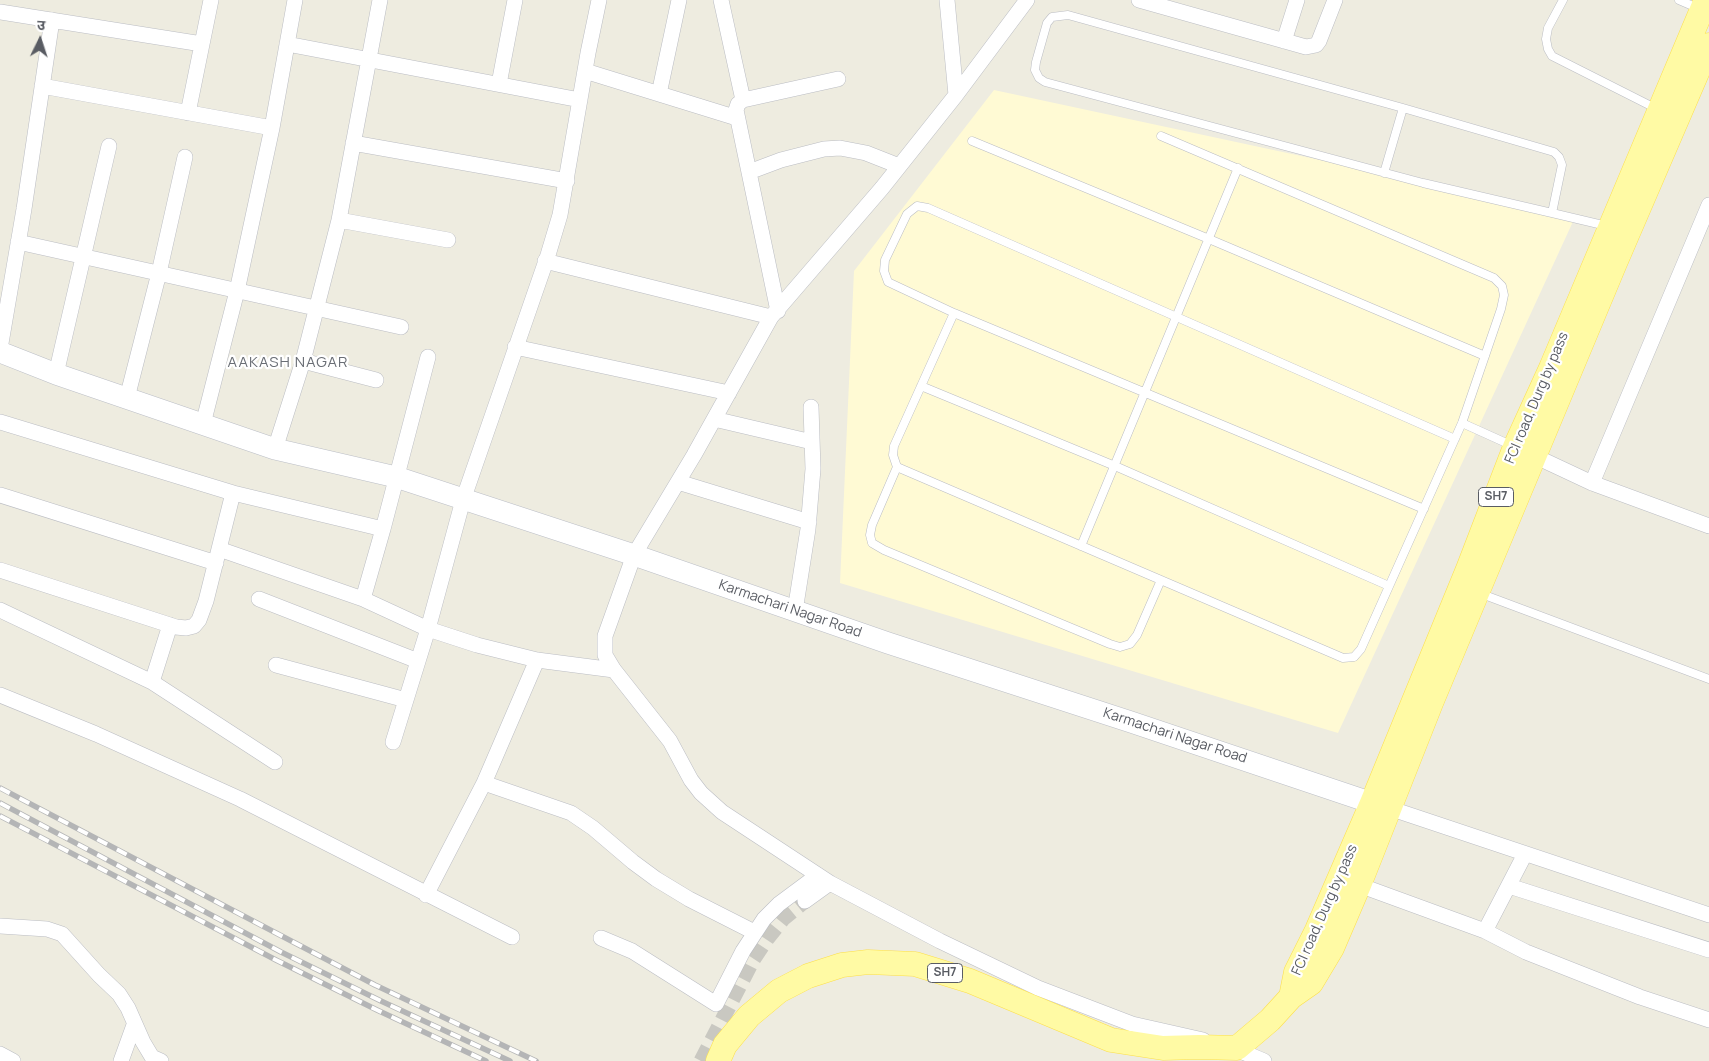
<!DOCTYPE html>
<html>
<head>
<meta charset="utf-8">
<style>
  body { margin:0 }
  #map { position:relative; width:1709px; height:1061px; overflow:hidden; background:#eeece0; font-family:Manrope,"Noto Sans Devanagari",sans-serif }
  canvas { display:block }
  .north { position:absolute; left:15px; top:15px; width:50px; height:50px; -webkit-text-stroke:4px #fff; paint-order:stroke; rotate:4deg; font-size:14px; font-weight:700; line-height:20px; text-align:center; color:#595c63 }
  .north::after { content:''; display:block; margin:auto; width:18px; height:22px; background:#595c63; clip-path:polygon(50% 0,100% 100%,50% 72%,0 100%) }
</style>
</head>
<body>
<div id="map">
<canvas width="1709" height="1061"></canvas>
<div class="north">उ</div>
</div>
<script>
const ctx = document.querySelector('canvas').getContext('2d');
ctx.lineJoin = 'round';
function fill(path, color) { ctx.fillStyle = color; ctx.fill(path, 'evenodd'); }
const shape = rows => new Path2D(rows.map(r => 'M' + r).join(''));
function trace(path, color, width, dash) { ctx.strokeStyle = color; ctx.lineWidth = width; ctx.lineCap = dash ? 'butt' : 'round'; ctx.setLineDash(dash || []); ctx.stroke(path); }
function drawText(font, color, halo, rows, align = 'center') {
  ctx.font = font + ' Manrope,sans-serif'; ctx.lineWidth = 4.5; ctx.setLineDash([]); ctx.textBaseline = 'middle'; ctx.strokeStyle = halo; ctx.fillStyle = color; for (const [text, x, y, turn = 0] of rows) {
    ctx.save(); ctx.translate(x, y); ctx.rotate((+turn || 0) * Math.PI / 180); ctx.textAlign = isNaN(turn) ? turn : align; if (halo) ctx.strokeText(text, 0, 0); ctx.fillText(text, 0, 0); ctx.restore();
  }
}
const commercial = shape([
  [994,90,1576,215,1338,733,840,583,854,271]
]);
const streetTunnel = shape([
  [701,1061,753,960,767,939,783,919,805,901]
]);
const lane = shape([
  [1563,0,1548,28,1546,39,1548,49,1552,56,1657,109],
  [1679,0,1700,9],
  [972,141,1209,239,1485,356],
  [1384,173,1403,108],
  [1552,213,1562,165,1559,157,1554,152,1403,108,1068,15,1052,17,1047,23,1036,62,1035,70,1039,78,1045,82,1423,183,1552,213,1607,226],
  [954,313,894,446,893,455,897,467,1343,658,1354,657,1361,649,1462,423,1501,309,1504,295,1502,286,1494,278,1161,136],
  [921,386,1115,466,1389,586],
  [1462,423,1513,446],
  [897,467,872,525,870,535,872,543,884,550,1110,644,1120,647,1130,644,1137,635,1161,580],
  [1424,509,954,313,888,282,884,271,885,260,907,214,917,206,928,208,1455,439],
  [1081,546,1238,168],
  [1479,593,1709,679]
]);
const street = shape([
  [721,0,743,100],
  [947,0,956,95],
  [1027,0,956,95,882,188,771,317,694,455,634,555,605,636,605,655,614,670,670,741,691,780,701,793,722,812,830,883,940,941,1038,988,1132,1024,1203,1040],
  [1139,0,1306,47,1316,45,1319,41,1335,0],
  [0,12,202,44],
  [1284,41,1297,0],
  [287,44,580,100],
  [585,71,737,118],
  [499,84,515,0],
  [42,86,272,128],
  [659,94,679,0],
  [188,113,211,0],
  [353,143,567,181],
  [749,172,781,160,824,149,840,148,866,153,899,166],
  [339,220,448,240],
  [18,242,401,327],
  [545,261,771,317],
  [778,311,736,110,738,104,743,100,838,79],
  [515,347,729,393],
  [0,349,24,209,52,20],
  [303,361,376,380],
  [56,374,109,146],
  [127,398,159,273,185,157],
  [714,419,812,442],
  [0,422,233,493,383,529],
  [203,424,237,291,272,128,295,0],
  [275,449,303,361,339,220,380,0],
  [1528,453,1592,483,1709,526],
  [678,482,809,522],
  [1592,483,1709,205],
  [0,495,216,563],
  [219,549,363,599,428,629,477,645,537,660,614,670],
  [0,570,176,627,186,628,194,626,199,620,206,601,233,493],
  [259,599,418,661],
  [363,599,383,529,428,357],
  [0,610,152,682,170,625],
  [795,611,808,529,813,469,811,407],
  [276,665,406,700],
  [152,682,275,762],
  [0,695,96,734,240,799,512,937],
  [393,742,428,629,463,500,548,255,560,215,588,53,599,0],
  [484,783,571,813,593,828,633,862,656,879,689,899,754,932],
  [1389,808,1709,915],
  [1359,885,1485,931,1526,952,1640,997,1709,1020],
  [1509,886,1709,950],
  [426,895,484,783,537,660],
  [805,901,830,883],
  [0,926,47,929,62,934,99,975,119,994,128,1008,143,1042,152,1057,161,1061],
  [1485,931,1525,854],
  [601,938,632,951,716,1004,743,951,764,919,779,904,818,875],
  [1231,1047,1264,1061],
  [0,1054,13,1061],
  [121,1061,134,1025]
]);
const secondary = shape([
  [0,352,56,374,275,449,396,477,634,555,888,643,1131,722,1387,808]
]);
const primary = shape([
  [1291,997,1296,972,1317,930,1372,803,1468,569,1515,447,1551,368,1706,0],
  [718,1061,725,1045,749,1016,779,991,808,976,842,965,868,962,915,964,970,981,1111,1040,1163,1048,1199,1047,1237,1048,1270,1020,1291,997,1311,983,1332,948,1359,885,1431,703,1615,263,1709,45]
]);
const rail = shape([
  [0,788,375,985,536,1061],
  [0,803,281,952,381,1001,510,1061],
  [0,816,276,960,377,1010,486,1061]
]);
const shields = [
  [1496,497,35],
  [945,973,35]
];
const shieldNames = [
  ["SH7",1496,497],
  ["SH7",945,973]
];
const streetNames = [
  ["FCI road, Durg by pass",1537,398,-67],
  ["Karmachari Nagar Road",790,609,19],
  ["Karmachari Nagar Road",1175,736,18],
  ["FCI road, Durg by pass",1325,910,-66]
];
const neighbourhoodNames = [
  ["AAKASH NAGAR",288,363]
];
fill(commercial, '#fffad4');
trace(streetTunnel, '#c9c8c1', 15, [15, 8]);
trace(lane, '#bbbdc3', 9);
trace(street, '#bbbdc3', 16);
trace(secondary, '#bbbec6', 22);
trace(primary, '#fddf49', 25);
trace(lane, '#fff', 8);
trace(street, '#fff', 15);
trace(secondary, '#fff', 21);
trace(primary, '#fffaa4', 24);
trace(rail, '#b4b5b6', 5.5);
trace(rail, '#fff', 4, [11]);
for (const [x, y, w] of shields) { const box = new Path2D(); box.roundRect(x - w / 2, y - 9.5, w, 19, 4); ctx.fillStyle = '#fff'; ctx.fill(box); trace(box, '#595c63', 1); }
drawText('bold 12px', '#595c63', null, shieldNames);
drawText('14px', '#595c63', '#fff', streetNames);
ctx.letterSpacing = '1px';
drawText('15px', '#6a6e75', '#fff', neighbourhoodNames);
ctx.letterSpacing = '0px';
</script>
</body>
</html>
